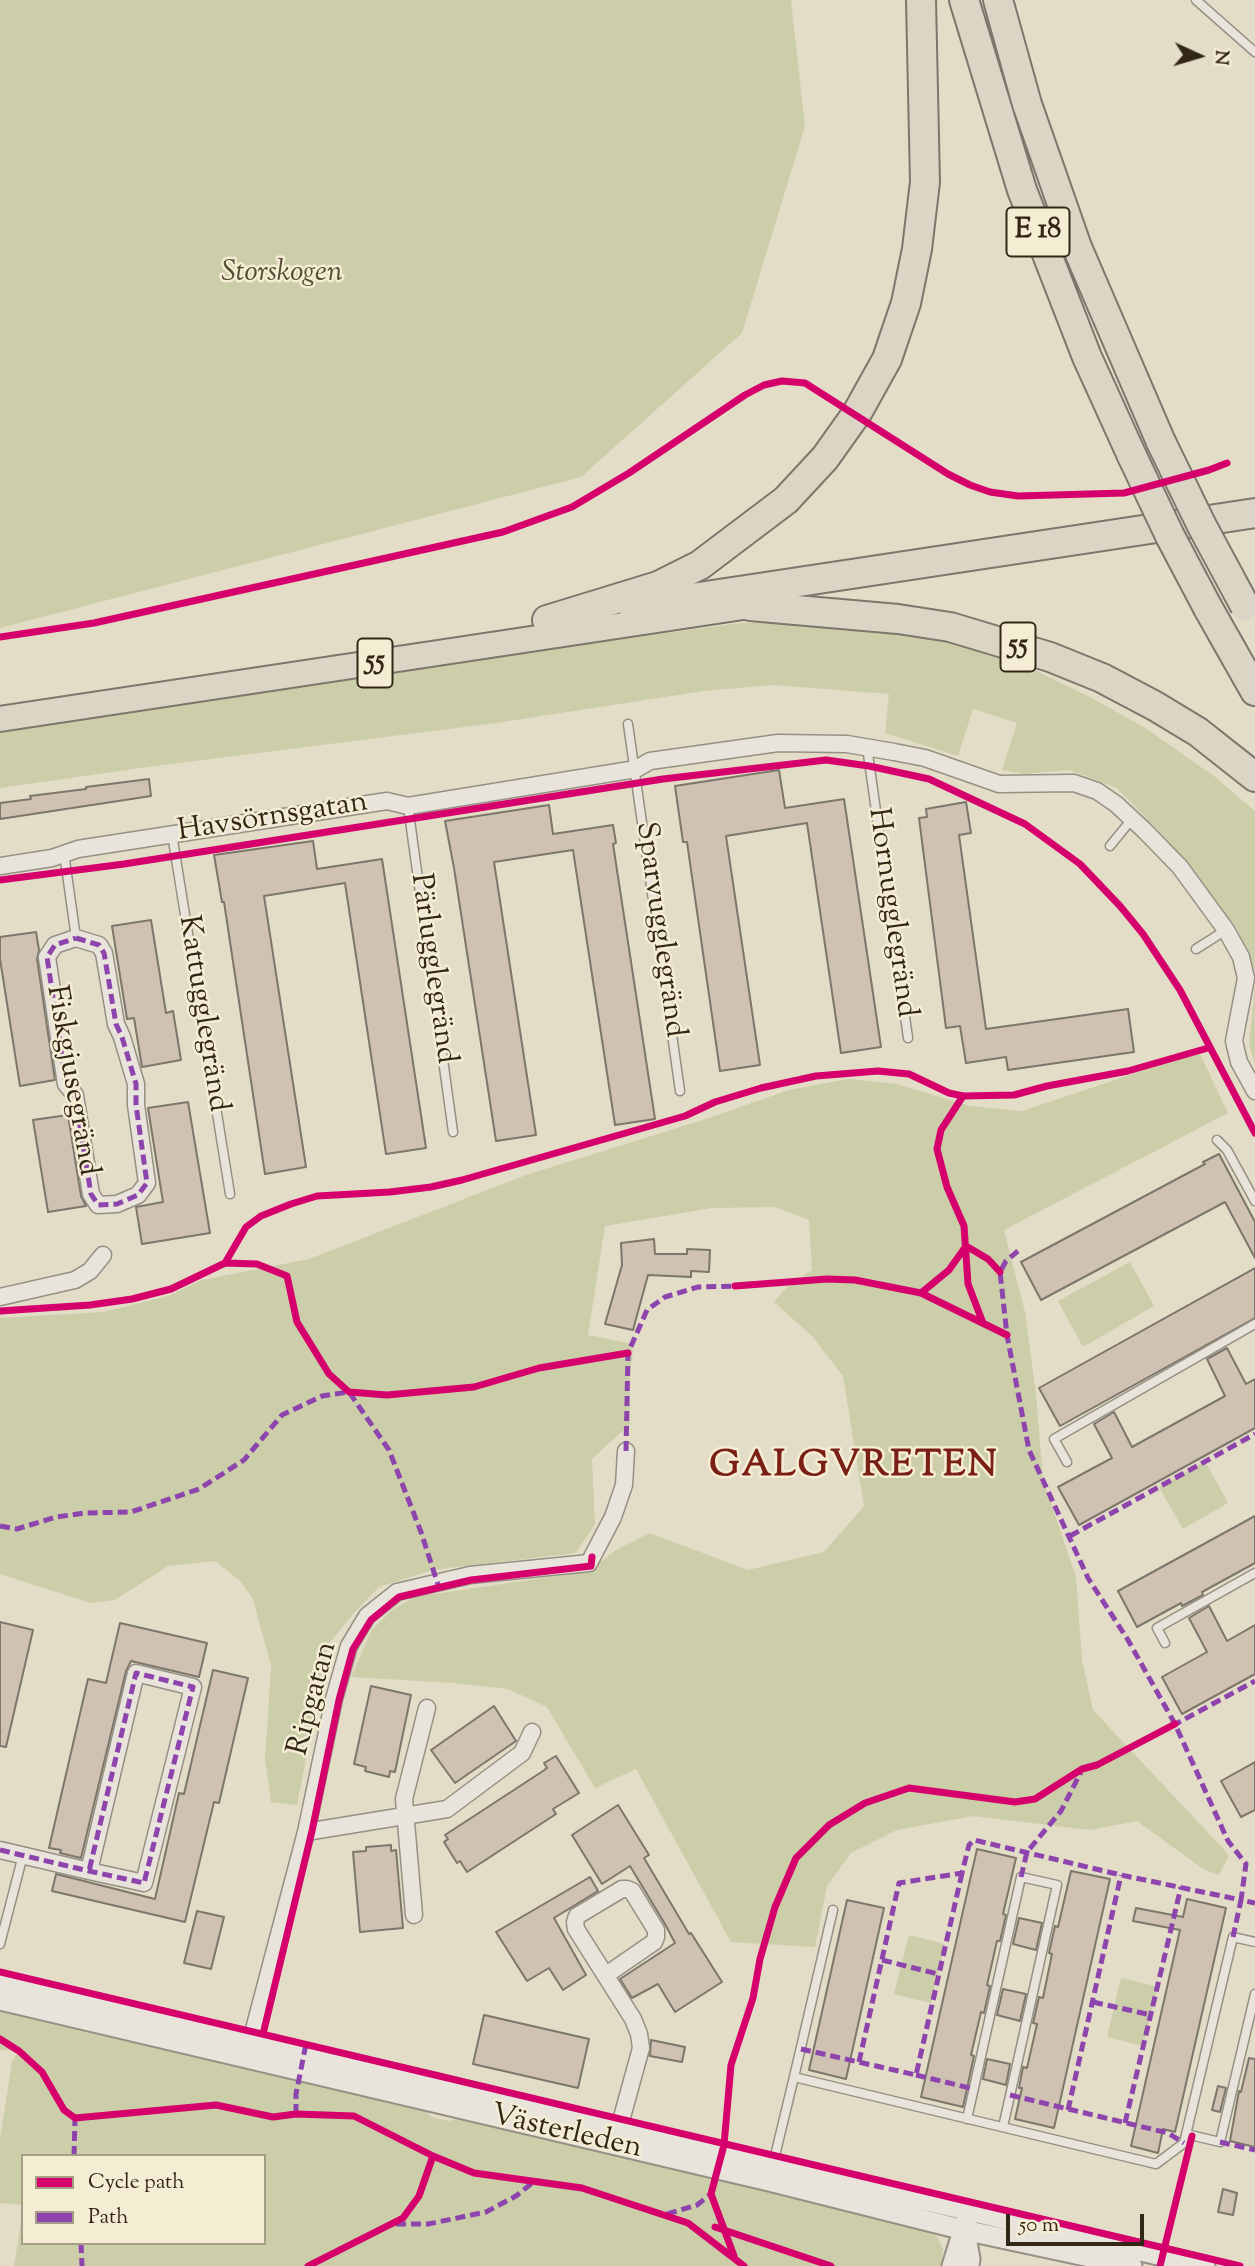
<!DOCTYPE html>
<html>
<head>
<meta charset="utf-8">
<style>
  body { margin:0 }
  #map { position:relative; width:1255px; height:2266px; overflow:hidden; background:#e3dcc7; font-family:"Sorts Mill Goudy",serif }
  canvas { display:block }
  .legend { position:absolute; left:21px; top:2154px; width:245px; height:91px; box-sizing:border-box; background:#f4ecd3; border:2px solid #a69d87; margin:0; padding:9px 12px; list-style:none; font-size:21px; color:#322616 }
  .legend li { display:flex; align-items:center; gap:14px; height:35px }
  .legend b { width:35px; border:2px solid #a69d87 }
  .north { position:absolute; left:1164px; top:21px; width:70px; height:70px; -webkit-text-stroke:5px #f4ecd3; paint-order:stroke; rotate:94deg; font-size:19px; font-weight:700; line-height:28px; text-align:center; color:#322616 }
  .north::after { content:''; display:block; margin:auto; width:24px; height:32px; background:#322616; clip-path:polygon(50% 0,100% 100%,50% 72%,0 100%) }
  .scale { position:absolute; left:1006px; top:2214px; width:138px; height:32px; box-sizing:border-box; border:4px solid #322616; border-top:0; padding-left:9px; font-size:21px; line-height:24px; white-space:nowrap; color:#322616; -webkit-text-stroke:5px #f4ecd3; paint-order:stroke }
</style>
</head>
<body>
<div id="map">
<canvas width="1255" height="2266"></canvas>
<ul class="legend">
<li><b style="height:9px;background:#d6006c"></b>Cycle path</li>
<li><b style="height:9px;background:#8e44ad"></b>Path</li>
</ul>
<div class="north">N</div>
<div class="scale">50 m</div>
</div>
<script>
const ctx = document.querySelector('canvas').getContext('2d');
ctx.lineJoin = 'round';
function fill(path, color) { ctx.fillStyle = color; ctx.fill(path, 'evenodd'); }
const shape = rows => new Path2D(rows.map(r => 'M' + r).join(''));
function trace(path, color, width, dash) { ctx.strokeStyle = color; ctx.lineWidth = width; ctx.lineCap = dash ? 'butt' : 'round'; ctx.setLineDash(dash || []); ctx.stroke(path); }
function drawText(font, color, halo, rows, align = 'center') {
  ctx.font = font + ' "Sorts Mill Goudy",serif'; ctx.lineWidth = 5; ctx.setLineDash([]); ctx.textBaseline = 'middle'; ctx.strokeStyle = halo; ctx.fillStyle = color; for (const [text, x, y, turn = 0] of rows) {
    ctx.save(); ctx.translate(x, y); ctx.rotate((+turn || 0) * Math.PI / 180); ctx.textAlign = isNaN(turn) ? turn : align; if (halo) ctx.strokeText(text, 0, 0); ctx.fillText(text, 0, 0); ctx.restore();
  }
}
const green = shape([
  [0,0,791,0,805,126,742,333,581,477,0,628],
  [741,623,839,623,932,636,1005,656,1086,695,1144,727,1214,776,1255,811,1255,971,1237,929,1168,841,1117,788,1069,770,1025,774,1002,770,1017,723,973,709,958,756,885,733,889,694,773,685,704,691,496,723,148,767,0,788,0,729,407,668],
  [1255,986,1255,1066,1249,1044],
  [1199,1052,1228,1113,1004,1230,1025,1312,1036,1394,1043,1480,1076,1577,1082,1660,1093,1710,1229,1855,1219,1875,1203,1869,1137,1821,1090,1830,973,1816,897,1830,851,1853,827,1886,815,1947,731,1942,636,1769,595,1788,547,1707,508,1689,454,1683,351,1677,371,1631,393,1609,415,1597,589,1571,616,1550,650,1533,748,1570,824,1552,864,1506,843,1376,812,1336,774,1302,787,1287,812,1270,809,1220,774,1207,712,1208,605,1226,588,1335,628,1343,633,1350,630,1373,630,1424,592,1459,595,1524,576,1553,432,1570,379,1587,352,1615,328,1645,297,1805,271,1802,265,1760,271,1666,253,1599,239,1580,215,1561,168,1566,115,1600,91,1603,0,1574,0,1318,103,1312,168,1296,202,1280,309,1259,526,1175,706,1119,789,1090,848,1079,897,1084,970,1106,1022,1111],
  [1130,1262,1154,1306,1083,1347,1058,1301],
  [1205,1461,1228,1503,1183,1529,1159,1487],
  [909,1935,945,1944,931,2003,894,1994],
  [1121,1978,1158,1987,1143,2046,1107,2037],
  [0,2006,423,2107,431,2117,449,2121,468,2116,926,2226,936,2235,943,2249,941,2266,14,2266,23,2210,23,2243,264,2243,264,2156,23,2156,23,2205,0,2203,0,2140,12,2061,19,2051,0,2050]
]);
const building = shape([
  [779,770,785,808,844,799,881,1047,841,1053,807,823,726,836,760,1065,720,1071,687,842,683,842,675,786,779,770],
  [149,779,151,796,0,819,0,803,31,799,30,796,86,789,86,787,149,779],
  [966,802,971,833,959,835,986,1029,1128,1009,1134,1052,1008,1070,1006,1057,966,1063,960,1026,946,1028,919,818,927,817,926,809,966,802],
  [549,805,553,834,613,825,616,843,613,844,655,1119,615,1125,573,850,494,862,536,1135,496,1141,454,868,445,821,549,805],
  [313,841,317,869,382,859,426,1148,386,1154,345,883,264,896,306,1167,265,1174,224,902,222,902,214,855,313,841],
  [151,920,166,1013,173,1011,181,1060,142,1067,134,1018,127,1019,112,926,151,920],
  [36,932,39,950,37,959,55,1080,20,1086,0,959,0,937,36,932],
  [188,1102,210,1233,142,1244,136,1207,163,1202,148,1108,188,1102],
  [68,1115,81,1196,86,1206,48,1212,33,1120,68,1115],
  [1219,1154,1255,1222,1255,1258,1225,1202,1041,1300,1021,1262,1205,1164,1203,1162,1219,1154],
  [654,1239,655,1254,687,1254,687,1249,710,1250,709,1272,691,1271,691,1277,648,1275,633,1330,605,1324,622,1265,621,1243,654,1239],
  [1255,1268,1255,1318,1060,1426,1039,1388,1255,1268],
  [1227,1348,1246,1384,1255,1379,1255,1428,1079,1525,1058,1487,1112,1458,1094,1424,1114,1412,1132,1447,1225,1396,1207,1359,1227,1348],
  [1255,1516,1255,1563,1202,1592,1203,1595,1182,1606,1181,1603,1137,1627,1118,1591,1255,1516],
  [1209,1606,1227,1641,1255,1625,1255,1674,1182,1714,1162,1677,1207,1652,1189,1618,1209,1606],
  [0,1622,33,1630,6,1747,0,1746,0,1622],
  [120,1623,207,1643,199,1677,131,1661,126,1671,81,1858,60,1853,61,1850,49,1848,88,1679,106,1683,120,1623],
  [213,1670,248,1678,219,1803,214,1802,185,1922,52,1891,56,1874,155,1899,179,1793,184,1794,213,1670],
  [371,1686,411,1695,395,1772,390,1771,389,1777,365,1771,366,1767,354,1764,371,1686],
  [494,1706,516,1741,455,1783,431,1750,494,1706],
  [556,1756,579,1793,553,1809,556,1814,467,1872,460,1861,457,1863,444,1842,448,1839,445,1835,543,1771,547,1768,544,1763,556,1756],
  [1255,1762,1255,1810,1241,1817,1221,1781,1255,1762],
  [618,1805,649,1855,644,1858,689,1934,691,1933,722,1982,675,2012,658,1984,632,1998,620,1979,675,1943,665,1924,630,1866,602,1884,572,1835,618,1805],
  [391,1845,391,1851,396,1850,403,1928,360,1932,353,1852,366,1851,366,1847,391,1845],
  [977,1849,1016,1858,1003,1914,1006,1915,1000,1941,997,1941,987,1985,990,1986,984,2013,981,2012,971,2055,974,2056,963,2107,921,2097,977,1849],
  [1071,1871,1110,1879,1054,2128,1015,2119,1022,2088,1019,2088,1023,2067,1027,2068,1037,2024,1033,2023,1039,1997,1043,1998,1052,1954,1049,1953,1055,1926,1058,1927,1071,1871],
  [590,1877,598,1891,554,1918,586,1975,563,1990,549,1968,527,1981,496,1932,590,1877],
  [1187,1899,1226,1908,1175,2132,1163,2129,1158,2153,1131,2146,1180,1930,1133,1921,1136,1908,1183,1917,1187,1899],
  [847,1900,884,1908,846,2079,809,2070,847,1900],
  [197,1911,224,1917,211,1969,184,1963,197,1911],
  [1019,1918,1042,1923,1036,1950,1013,1944,1019,1918],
  [1003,1989,1026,1994,1020,2021,997,2015,1003,1989],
  [484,2015,589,2039,578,2088,473,2064,484,2015],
  [651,2040,685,2047,682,2062,650,2056,651,2040],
  [1249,2058,1255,2059,1255,2147,1230,2141,1239,2091,1241,2092,1249,2058],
  [987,2059,1010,2064,1006,2085,983,2079,987,2059],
  [1218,2086,1226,2088,1220,2112,1212,2110,1218,2086],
  [1223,2189,1237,2193,1233,2215,1218,2212,1223,2189]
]);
const service = shape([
  [1196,0,1255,52],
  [628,724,680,1091],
  [867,747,908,1038],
  [408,806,453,1132],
  [172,834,230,1194],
  [1110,846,1132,819],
  [64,853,76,938],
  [1196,949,1226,930],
  [1217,1140,1227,1150,1255,1201],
  [1067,1462,1054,1439,1255,1324],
  [1165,1643,1157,1628,1255,1573],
  [0,1944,23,1855],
  [794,2077,833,1910],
  [967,2119,1021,1877,1057,1885,1003,2127],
  [1186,2134,1220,2142,1255,1994],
  [773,2164,794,2077,1156,2164,1184,2143,1233,1937,1255,1942]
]);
const minor = shape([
  [0,866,52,858,78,849,387,801,408,806,636,769,650,761,778,743,847,744,894,752,925,758,999,784,1074,783,1097,791,1116,804,1144,830,1180,867,1226,930,1241,957,1246,978,1234,1041,1239,1062,1255,1091],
  [76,938,99,945,104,953,116,1024,122,1037,136,1084,136,1105,147,1183,138,1195,117,1204,98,1205,91,1194,75,1095,66,1084,47,957,55,945,76,938],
  [0,1297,75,1280,90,1271,103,1255],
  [306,1832,447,1809,522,1753,532,1732],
  [0,1850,89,1871,144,1883,193,1687,136,1673,89,1871],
  [414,1915,404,1799,427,1708],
  [606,1975,654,1942,656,1937,656,1930,632,1891,627,1889,622,1889,577,1916,575,1922,576,1929,633,2019,639,2034,641,2048,616,2139],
  [248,2052,306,1832,334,1699,349,1646,367,1616,397,1592,470,1575,589,1563,613,1517,624,1485,626,1451]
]);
const tertiary = shape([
  [0,1983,430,2082,722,2153,1205,2266],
  [0,2000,769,2181,964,2230,1132,2266],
  [965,2231,970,2259,969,2266],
  [952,2266,967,2218]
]);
const primary = shape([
  [0,719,750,606]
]);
const motorway = shape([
  [964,0,1022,190,1087,357,1132,456],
  [998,0,1027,104,1077,247,1161,442],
  [750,606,898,619,950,627,1050,657,1102,678,1155,706,1198,732,1255,777],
  [633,607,1255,513],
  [1208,608,1255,691],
  [547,620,658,586,700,565,786,500,825,458,857,413,887,359,906,303,917,249,925,182,921,0]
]);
const motorwayBridge = shape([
  [1161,442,1202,526,1245,606],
  [1132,456,1170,536,1208,608]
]);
const quiet = shape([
  [76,938,99,945,104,953,116,1024,122,1037,136,1084,136,1105,147,1183,138,1195,117,1204,98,1205,91,1194,75,1095,66,1084,47,957,55,945,76,938],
  [1018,1251,1006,1261,1000,1272,1007,1335,1029,1450,1088,1578,1128,1640,1175,1724,1228,1841,1246,1864,1241,1900,1255,1903],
  [626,1451,628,1353,647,1310,665,1297,698,1287,741,1286],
  [0,1526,17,1529,56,1517,85,1513,131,1512,199,1489,244,1460,282,1415,322,1396,349,1392,389,1450,421,1532,439,1588],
  [1070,1536,1255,1434],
  [1172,1726,1255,1681],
  [0,1850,89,1871,144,1883,193,1687,136,1673,89,1871],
  [1021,1877,1027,1852,1061,1811,1081,1772],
  [882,1960,938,1974],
  [1093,2002,1151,2015],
  [801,2049,916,2075,962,1873],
  [859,2062,899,1883,962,1873,969,1845,974,1840,1121,1875,1241,1900,1233,1937],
  [916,2075,974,2089],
  [1010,2095,1168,2133,1184,2143],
  [1068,2110,1121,1875],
  [296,2114,296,2094,306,2044],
  [1125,2123,1181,1887],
  [1220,2142,1255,2150],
  [74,2156,75,2118],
  [667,2214,697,2205,711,2194],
  [396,2224,428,2224,486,2212,516,2196,536,2180],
  [81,2243,82,2266]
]);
const cycleway = shape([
  [0,637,94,623,503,532,572,507,629,473,745,395,764,385,782,381,805,383,948,474,970,485,990,492,1018,496,1124,493,1209,470,1227,463],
  [0,880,124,864,663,779,826,760,869,766,929,779,1025,824,1080,864,1120,906,1143,934,1180,990,1255,1133],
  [963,1096,941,1130,937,1149,947,1187,964,1226,968,1284,983,1323],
  [225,1263,257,1264,287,1276,297,1322,329,1374,349,1392,387,1395,474,1387,539,1368,628,1353],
  [735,1286,827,1279,855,1280,921,1293,1007,1335],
  [921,1293,949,1270,966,1246,988,1259,1000,1272],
  [0,1311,90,1305,132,1299,171,1289,225,1263,246,1227,261,1216,291,1204,317,1196,390,1192,431,1187,462,1180,685,1116,715,1102,761,1088,816,1076,878,1071,909,1074,949,1093,963,1096,1014,1095,1047,1086,1128,1071,1208,1048],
  [0,1972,1240,2266],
  [263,2034,312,1831,339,1700,353,1649,371,1620,399,1597,471,1580,591,1566,592,1557],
  [0,2039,19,2051,42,2072,64,2110,75,2118,216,2105,273,2117,296,2114,354,2116,433,2156,474,2173,582,2188,688,2223,744,2266],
  [715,2227,831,2266],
  [734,2256,711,2194,724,2145,731,2065,753,1998,760,1959,775,1907,796,1858,829,1825,865,1803,909,1788,1015,1802,1035,1799,1082,1769,1097,1765,1175,1724],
  [308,2266,403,2218,419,2196,433,2156],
  [1160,2266,1192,2136]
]);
const shields = [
  [1038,232,63],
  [1018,647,35],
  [375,663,35]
];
const shieldNames = [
  ["E 18",1038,232],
  ["55",1018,647],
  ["55",375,663]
];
const parkNames = [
  ["Storskogen",282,275]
];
const streetNames = [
  ["Havsörnsgatan",273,819,-9],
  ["Hornugglegränd",890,913,82],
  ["Sparvugglegränd",658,930,82],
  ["Pärlugglegränd",431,969,82],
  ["Kattugglegränd",201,1014,81],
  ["Fiskgjusegränd",70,1081,80],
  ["Ripgatan",315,1699,-75],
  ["Västerleden",566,2134,13]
];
const districtNames = [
  ["GALGVRETEN",854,1469]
];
fill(green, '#cccea9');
fill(building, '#d0c2b3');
trace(building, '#7d776b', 2);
trace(service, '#959083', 11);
trace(minor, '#959083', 19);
trace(tertiary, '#959083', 23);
trace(primary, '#7d776b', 28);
trace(motorway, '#7d776b', 32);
trace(service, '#e8e4db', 8);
trace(minor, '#e8e4db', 16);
trace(tertiary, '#e8e4db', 19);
trace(primary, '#dcd5c5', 24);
trace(motorway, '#dcd5c5', 28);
trace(motorwayBridge, '#7d776b', 32, []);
trace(motorwayBridge, '#dcd5c5', 28);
trace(quiet, '#8e44ad', 5, [10, 5]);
trace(cycleway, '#d6006c', 7);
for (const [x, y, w] of shields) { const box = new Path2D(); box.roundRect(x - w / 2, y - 24.5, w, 49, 5); ctx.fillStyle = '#f4ecd3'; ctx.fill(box); trace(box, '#322616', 2); }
drawText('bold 28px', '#322616', null, shieldNames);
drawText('italic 30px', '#544d35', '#f4ecd3', parkNames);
drawText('30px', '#322616', '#f4ecd3', streetNames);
ctx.letterSpacing = '2px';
drawText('bold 37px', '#7a1f14', '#f4ecd3', districtNames);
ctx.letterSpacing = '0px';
</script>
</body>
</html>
